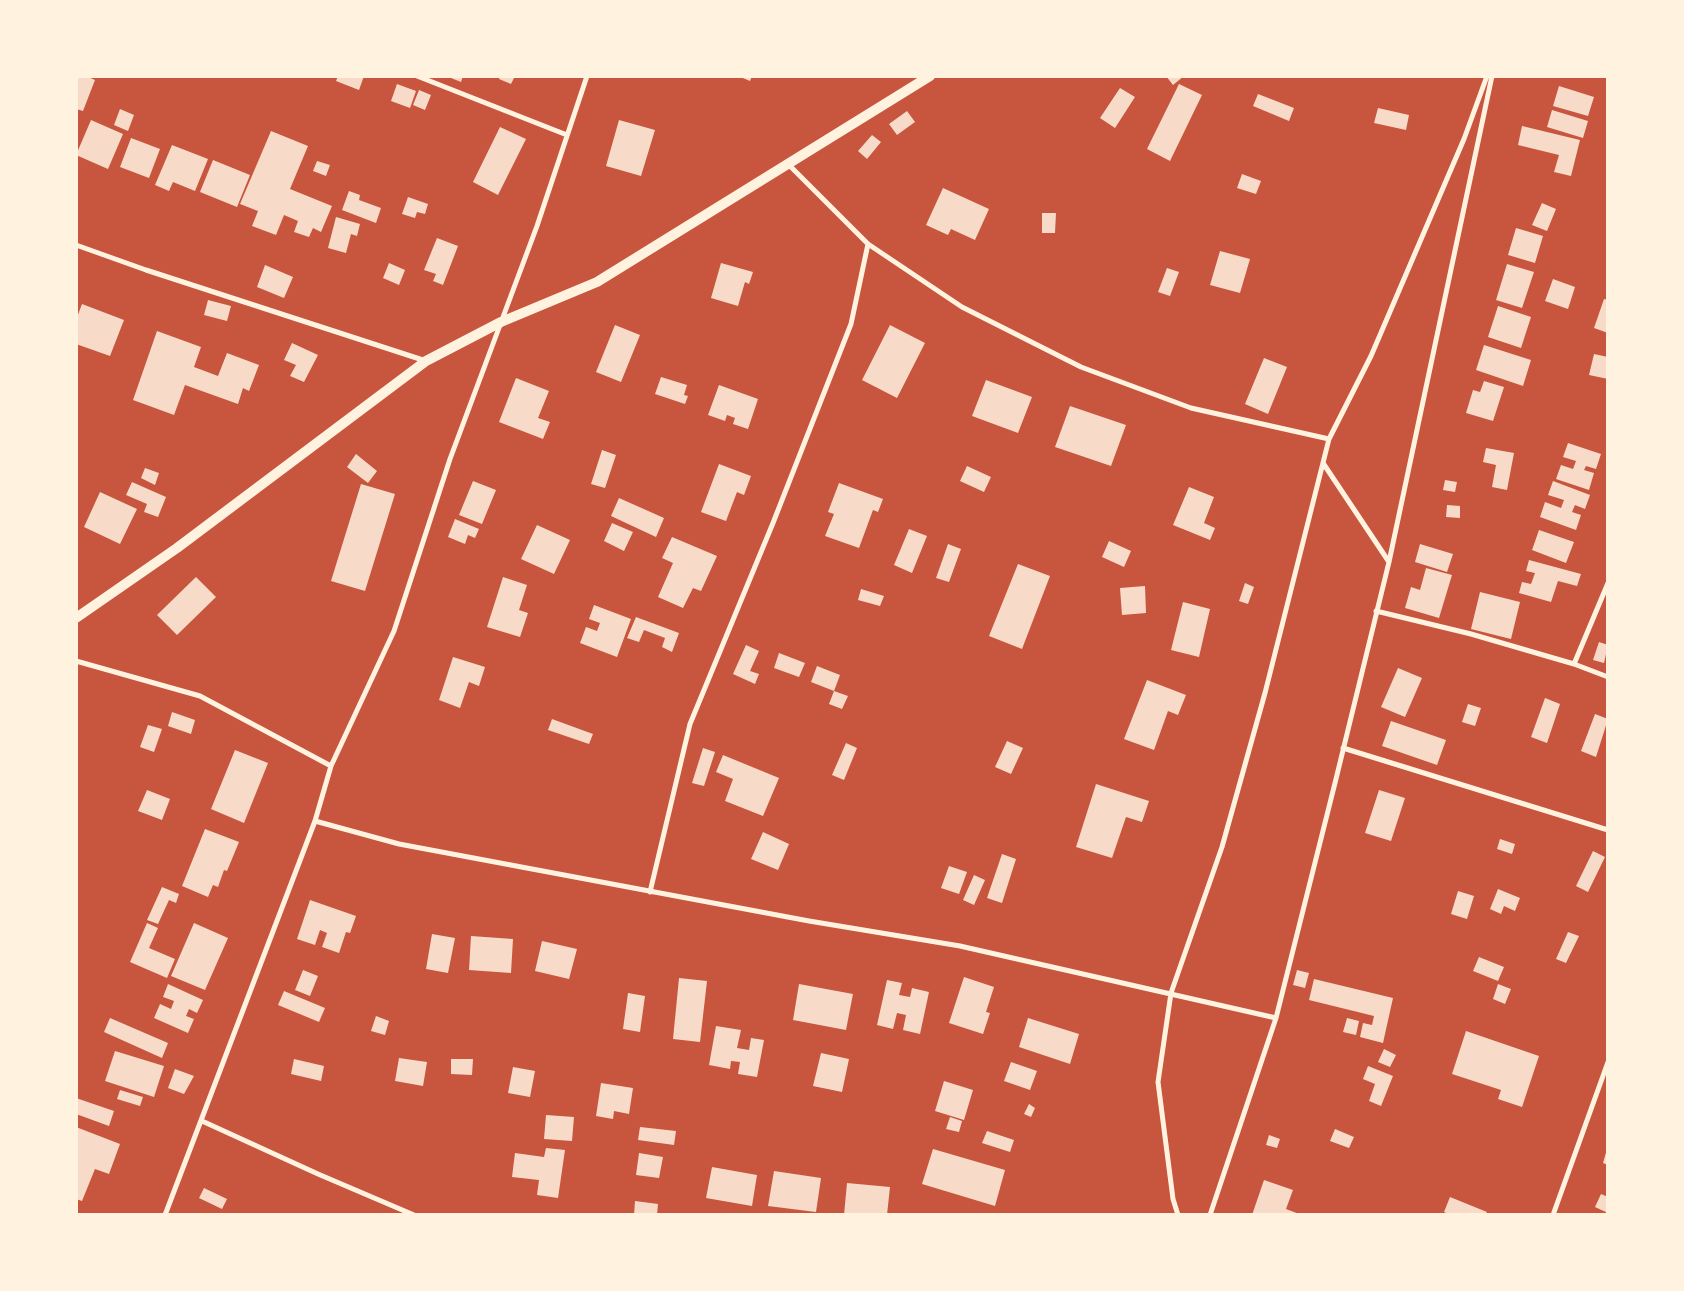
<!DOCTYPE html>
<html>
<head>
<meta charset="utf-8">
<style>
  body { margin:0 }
  #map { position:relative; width:1684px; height:1291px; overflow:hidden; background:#c8553d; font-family:"Crimson Pro",serif }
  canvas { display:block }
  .frame { position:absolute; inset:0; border:78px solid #fff3e0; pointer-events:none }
</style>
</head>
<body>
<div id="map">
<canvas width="1684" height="1291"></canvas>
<div class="frame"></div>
</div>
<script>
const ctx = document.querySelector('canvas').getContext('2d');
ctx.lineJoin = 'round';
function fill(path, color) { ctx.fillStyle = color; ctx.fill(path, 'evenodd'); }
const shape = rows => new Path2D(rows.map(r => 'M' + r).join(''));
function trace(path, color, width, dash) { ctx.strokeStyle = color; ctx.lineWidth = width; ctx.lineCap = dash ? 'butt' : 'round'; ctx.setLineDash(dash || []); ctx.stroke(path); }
const building = shape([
  [76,76,86,76,95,80,83,111,76,109],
  [338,76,364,76,359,90,336,81],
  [446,76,463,76,461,82],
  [500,76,515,76,511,84,499,79],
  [738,76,752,76,750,81],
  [1166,76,1184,76,1173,85],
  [397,84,416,91,410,108,391,101],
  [1179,84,1202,95,1170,161,1147,149],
  [1559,86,1594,97,1588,116,1553,106],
  [1120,88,1135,97,1115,128,1100,118],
  [419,90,431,95,425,110,413,105],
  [1258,94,1294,108,1289,121,1253,106],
  [1378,108,1409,115,1406,130,1374,123],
  [120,109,134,115,128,131,114,125],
  [1552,110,1588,121,1583,138,1547,127],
  [907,111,915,122,897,135,889,124],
  [91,120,123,134,108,169,76,155],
  [619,120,655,130,641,176,606,166],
  [1522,126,1580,140,1571,176,1554,172,1559,155,1518,145],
  [500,127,526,139,498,195,473,182],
  [271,131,308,146,290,189,332,206,321,232,313,228,309,237,294,232,298,221,284,215,276,235,252,226,258,211,240,204],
  [872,135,881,142,867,159,858,151],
  [131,138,160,149,149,178,120,167],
  [172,145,208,159,195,191,173,182,169,191,155,185],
  [213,160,250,175,237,207,200,192],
  [317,161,330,165,326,176,313,171],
  [1242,174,1261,181,1256,194,1237,188],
  [943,188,989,209,975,240,951,229,948,235,926,225],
  [349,191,360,195,359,200,381,208,376,223,342,210],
  [408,197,428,204,425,214,417,212,415,218,402,214],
  [1542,203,1556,209,1547,231,1532,225],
  [1042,213,1056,213,1055,233,1042,233],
  [336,217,360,224,357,236,351,234,346,253,328,248],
  [1516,228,1543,236,1535,263,1508,255],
  [437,238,458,246,443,285,433,281,436,274,424,270],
  [1220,251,1250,259,1240,293,1210,285],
  [389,263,405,270,399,285,383,278],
  [721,263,753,272,749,284,745,282,738,306,711,298],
  [1507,264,1534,272,1522,308,1496,300],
  [265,265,293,277,284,298,257,287],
  [1167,268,1179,272,1170,296,1158,292],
  [1553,279,1575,287,1568,309,1545,301],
  [1604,299,1608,300,1608,333,1594,328],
  [208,300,231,306,227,321,204,315],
  [82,304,124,320,110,356,76,344,76,320],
  [1498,306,1531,317,1521,348,1488,337],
  [615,325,640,335,621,382,596,372],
  [890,325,925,343,897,398,862,380],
  [157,331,201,347,194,367,218,376,227,353,259,365,249,391,243,388,238,404,185,385,174,415,133,400],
  [292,343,318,355,304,382,290,376,296,365,284,360],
  [1484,345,1531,360,1523,386,1476,370],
  [1594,354,1608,357,1608,379,1589,375],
  [1264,358,1287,367,1268,414,1245,404],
  [661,377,687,385,684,395,688,396,685,404,655,394],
  [516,378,549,391,538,418,550,422,543,439,499,422],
  [986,380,1032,397,1018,433,972,416],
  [1484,381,1504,387,1493,421,1466,413,1473,390,1480,392],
  [719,385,758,399,748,429,733,424,735,418,727,415,725,421,708,415],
  [1070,406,1126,425,1111,466,1055,447],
  [1568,443,1601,454,1596,469,1586,466,1584,470,1594,473,1589,490,1556,479,1561,465,1573,469,1576,461,1563,457],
  [1486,448,1514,453,1507,490,1492,487,1496,465,1483,462],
  [602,450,616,455,605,488,591,484],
  [356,454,377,471,368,483,347,467],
  [719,464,751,476,744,495,737,492,726,521,701,512],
  [967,466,991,477,984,492,960,481],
  [145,468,159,473,155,485,141,478],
  [1445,480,1457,482,1455,492,1443,490],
  [473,481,496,490,482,524,459,515],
  [1553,481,1590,495,1585,509,1575,505,1572,512,1581,515,1576,530,1540,517,1545,502,1561,508,1564,500,1548,495],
  [132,482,166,497,158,517,144,512,147,504,126,495],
  [839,483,883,499,878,512,873,510,859,548,825,536,834,514,828,512],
  [361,484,395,494,365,591,331,581],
  [1189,487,1214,497,1204,523,1215,528,1210,540,1173,525],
  [100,492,137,509,120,544,84,527],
  [619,498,664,518,656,537,611,516],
  [1447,505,1460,506,1460,518,1446,517],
  [455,519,479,529,475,538,468,535,465,544,448,537],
  [612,523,633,532,624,551,604,541],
  [537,525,570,540,554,574,521,559],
  [909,529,927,536,912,573,894,565],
  [1539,530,1574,542,1566,563,1532,550],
  [672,537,717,556,701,591,693,588,683,608,658,597,673,563,662,558],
  [1109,541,1131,551,1124,567,1102,557],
  [948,544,961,549,949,582,936,578],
  [1420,544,1453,554,1447,572,1415,562],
  [1529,560,1581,574,1577,586,1558,581,1551,602,1519,593,1522,582,1531,584,1535,573,1526,571],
  [1018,564,1050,576,1022,649,989,636],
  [1426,568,1452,575,1439,618,1405,608,1411,587,1420,590],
  [196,577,216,597,177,635,157,615],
  [503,577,527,585,519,610,528,613,520,637,487,627],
  [1245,583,1254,587,1248,604,1239,601],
  [1145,586,1146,613,1122,615,1120,588],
  [861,589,884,596,880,606,858,600],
  [1480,592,1520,602,1511,639,1471,629],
  [1183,602,1210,609,1199,657,1171,650],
  [594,605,631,619,617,657,580,643,586,627,597,631,600,623,589,619],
  [636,617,679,633,672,652,662,647,665,638,644,630,639,642,627,638],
  [1599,642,1608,645,1604,663,1593,660],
  [746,645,759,651,750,671,759,674,755,684,733,674],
  [779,653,805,663,799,677,774,668],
  [453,657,485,667,479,686,469,682,460,708,439,700],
  [817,666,840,675,834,691,811,682],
  [1398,668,1422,678,1405,717,1381,707],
  [1147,680,1186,695,1178,715,1168,711,1154,750,1124,739],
  [834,691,848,696,842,709,829,704],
  [1545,698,1560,704,1547,743,1531,737],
  [1468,704,1481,708,1475,726,1462,722],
  [172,712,195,720,191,734,168,726],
  [1595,714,1608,719,1596,757,1581,751],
  [552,719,593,734,589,744,548,730],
  [1391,721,1446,740,1437,765,1382,746],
  [148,725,162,729,154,752,140,747],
  [1007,741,1023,748,1011,774,995,767],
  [846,743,857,748,844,780,832,775],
  [703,748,715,752,704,786,692,783],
  [235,750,268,763,244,823,211,809],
  [723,755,779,778,763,816,725,801,733,779,716,772],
  [1096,784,1149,801,1142,822,1126,817,1112,858,1076,847],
  [147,790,170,799,162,820,138,811],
  [1379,790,1405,798,1391,841,1365,833],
  [205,829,239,842,227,871,224,870,218,887,213,885,208,897,182,886],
  [763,832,789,844,778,870,751,859],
  [1500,839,1515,844,1512,854,1497,849],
  [1593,851,1605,857,1588,892,1576,886],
  [1002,854,1016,859,1002,903,987,898],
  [949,866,967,872,959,894,941,888],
  [974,875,985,880,974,905,963,900],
  [162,887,179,894,176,903,169,900,158,924,147,920],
  [1498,889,1520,898,1515,911,1504,906,1501,914,1490,909],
  [1458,891,1474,896,1467,919,1451,914],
  [310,900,356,916,350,933,346,932,339,953,322,947,327,933,320,930,315,945,297,939],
  [147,923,158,928,149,948,175,959,167,978,130,962],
  [194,923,228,938,205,990,171,976],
  [1568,932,1579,936,1566,963,1556,959],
  [432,934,455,938,448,973,426,969],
  [471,936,513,939,511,973,469,970],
  [542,941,577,949,569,979,535,971],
  [1479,957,1504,967,1498,981,1473,971],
  [303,970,318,976,310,996,295,990],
  [1297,970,1309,973,1305,988,1293,985],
  [964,977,994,987,986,1012,990,1013,983,1034,949,1023],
  [679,978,707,981,700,1042,673,1039],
  [1314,979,1393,998,1383,1043,1360,1037,1363,1023,1372,1025,1374,1016,1309,1000],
  [887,980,902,983,899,995,910,997,912,988,929,992,920,1034,903,1030,906,1015,897,1013,893,1029,877,1025],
  [168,984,203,1000,197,1013,189,1009,186,1016,194,1019,188,1033,154,1018,160,1004,171,1009,174,1001,163,997],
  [799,984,853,994,846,1030,793,1020],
  [1498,984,1511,989,1505,1004,1493,999],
  [284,991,325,1008,319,1022,278,1005],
  [628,993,645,996,640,1032,623,1029],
  [376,1016,389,1021,385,1035,371,1031],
  [110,1018,168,1043,162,1058,104,1032],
  [1028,1018,1079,1034,1070,1064,1019,1047],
  [1347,1018,1359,1021,1356,1035,1343,1032],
  [716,1026,741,1030,737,1048,749,1050,751,1038,764,1040,757,1077,738,1074,740,1062,731,1061,730,1069,709,1065],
  [1466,1031,1539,1056,1522,1107,1498,1099,1501,1090,1452,1074],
  [1384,1049,1396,1055,1390,1067,1378,1062],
  [115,1051,164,1066,154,1097,105,1081],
  [821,1053,849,1059,842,1092,813,1086],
  [399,1058,427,1062,423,1086,395,1081],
  [294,1059,324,1066,321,1081,291,1074],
  [451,1059,473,1059,472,1075,451,1074],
  [1011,1062,1037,1071,1030,1090,1004,1081],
  [1368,1066,1393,1076,1381,1106,1369,1101,1375,1084,1363,1079],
  [513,1067,535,1071,530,1097,508,1093],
  [175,1069,194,1076,184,1094,168,1088],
  [944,1081,973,1090,964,1120,935,1111],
  [601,1083,633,1088,629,1114,614,1111,613,1119,596,1116],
  [120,1090,143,1097,140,1106,117,1099],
  [76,1098,114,1111,109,1126,76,1114],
  [1029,1104,1035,1108,1031,1117,1024,1114],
  [546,1115,574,1117,572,1141,544,1139],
  [950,1117,962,1121,959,1132,946,1129],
  [76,1127,120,1144,109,1174,95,1169,82,1201,76,1199],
  [640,1127,676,1131,674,1145,638,1140],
  [1335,1129,1354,1137,1349,1148,1330,1141],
  [987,1131,1014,1140,1010,1152,982,1143],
  [1269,1135,1280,1139,1277,1148,1266,1145],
  [546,1148,565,1150,558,1198,537,1195,539,1180,512,1177,515,1153,544,1157],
  [933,1149,1005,1170,995,1206,922,1184],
  [1607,1149,1608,1149,1608,1165,1603,1163],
  [639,1153,663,1157,659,1178,636,1175],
  [712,1167,757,1175,752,1206,706,1198],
  [774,1171,821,1178,816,1212,768,1206],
  [1264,1180,1293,1190,1286,1209,1302,1215,1252,1215],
  [847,1183,890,1187,887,1215,844,1215],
  [204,1188,227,1199,222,1209,199,1198],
  [1601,1194,1608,1197,1608,1213,1595,1207],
  [1450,1197,1487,1212,1485,1215,1451,1215,1444,1212],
  [635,1201,658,1204,657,1215,634,1215]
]);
const minor = shape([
  [417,76,567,135],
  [789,165,868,244,962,307,1081,367,1191,408,1329,439],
  [76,245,146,270,426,361],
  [1323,463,1389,562],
  [1376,611,1471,634,1574,664,1608,677],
  [76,661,200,696,331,766],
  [1574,664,1608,583],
  [1343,748,1608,830],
  [315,821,399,844,809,921,960,946,1276,1018],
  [650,892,690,724,773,523,851,324,868,244],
  [202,1121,318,1174,414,1215],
  [165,1215,315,821,331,766,394,631,450,459,537,226,587,76],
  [1178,1215,1173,1199,1158,1082,1171,993,1222,847,1265,693,1329,439,1371,356,1464,139,1487,76],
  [1210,1215,1276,1018,1336,779,1389,562,1492,76],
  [1553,1215,1608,1062]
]);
const secondary = shape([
  [76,618,177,548,426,361,501,322,597,282,930,76]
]);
fill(building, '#f7dbc8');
trace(minor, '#fff3e0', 5);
trace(secondary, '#fff3e0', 10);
</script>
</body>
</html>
